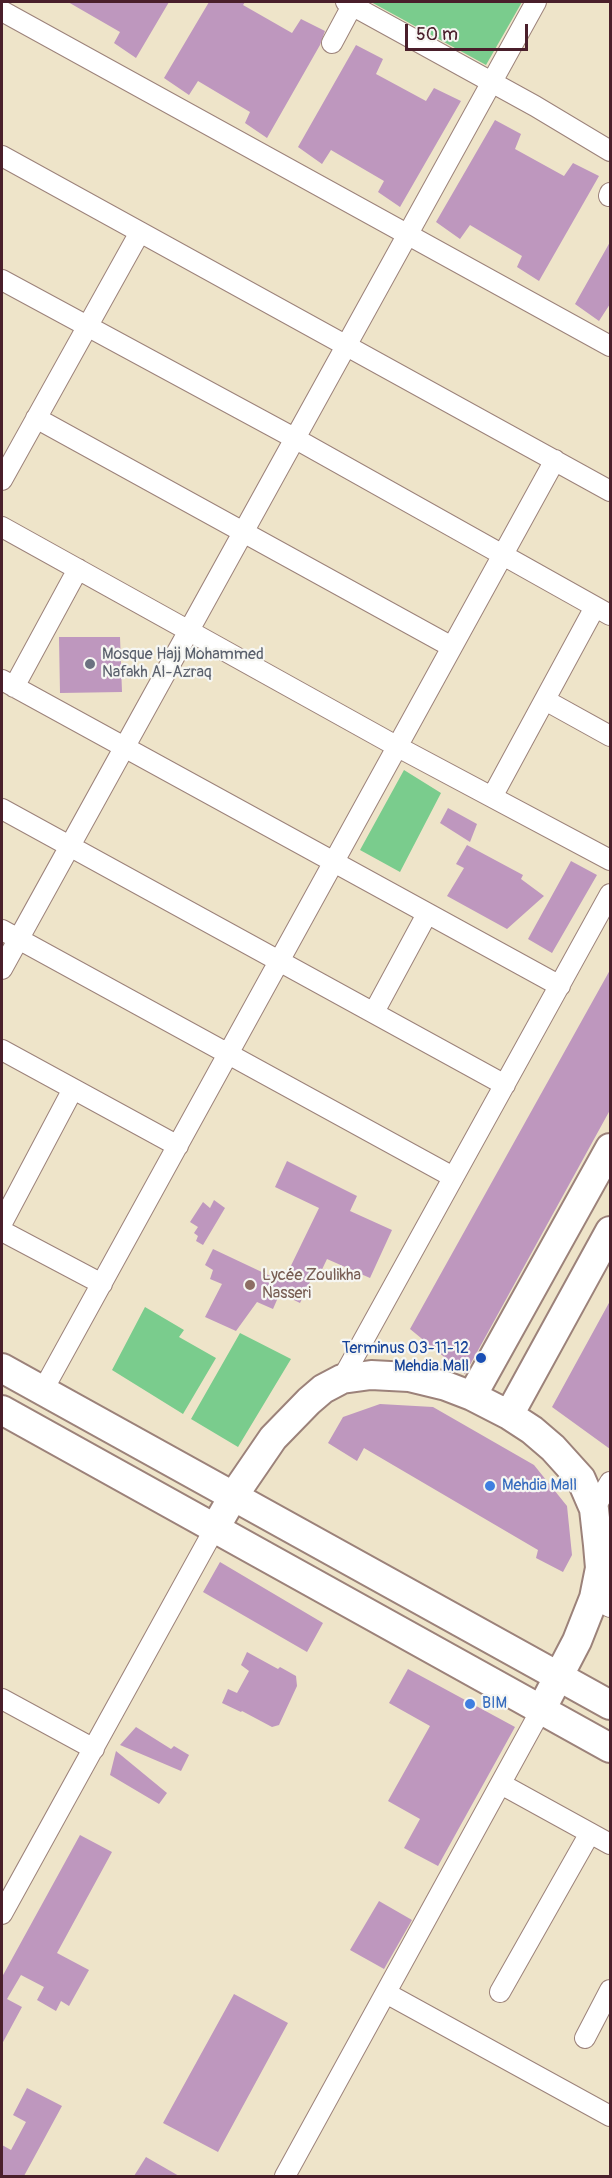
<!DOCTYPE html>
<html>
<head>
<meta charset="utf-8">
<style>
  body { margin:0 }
  #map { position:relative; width:612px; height:2178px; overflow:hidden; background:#eee4c9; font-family:Pangolin,sans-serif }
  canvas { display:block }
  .frame { position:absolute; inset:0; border:3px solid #4a1f2b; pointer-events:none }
  .scale { position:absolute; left:405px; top:24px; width:123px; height:27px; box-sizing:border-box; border:3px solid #4a1f2b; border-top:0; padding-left:8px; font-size:18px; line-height:21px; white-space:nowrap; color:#4a1f2b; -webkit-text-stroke:4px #f6f6f2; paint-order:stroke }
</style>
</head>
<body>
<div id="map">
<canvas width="612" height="2178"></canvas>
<div class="frame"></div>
<div class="scale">50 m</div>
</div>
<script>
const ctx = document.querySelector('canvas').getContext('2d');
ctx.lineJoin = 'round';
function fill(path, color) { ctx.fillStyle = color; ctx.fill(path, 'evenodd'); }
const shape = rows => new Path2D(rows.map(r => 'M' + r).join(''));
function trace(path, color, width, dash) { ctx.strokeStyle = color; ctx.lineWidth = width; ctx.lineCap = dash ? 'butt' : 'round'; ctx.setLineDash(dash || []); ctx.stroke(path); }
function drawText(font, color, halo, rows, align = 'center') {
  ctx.font = font + ' Pangolin,sans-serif'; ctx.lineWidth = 4.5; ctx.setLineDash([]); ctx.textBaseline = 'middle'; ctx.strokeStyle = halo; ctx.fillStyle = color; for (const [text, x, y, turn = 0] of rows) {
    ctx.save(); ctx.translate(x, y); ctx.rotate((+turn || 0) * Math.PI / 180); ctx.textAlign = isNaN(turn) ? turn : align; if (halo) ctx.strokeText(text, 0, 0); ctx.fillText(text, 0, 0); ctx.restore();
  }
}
const green = shape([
  [371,2,522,2,486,65],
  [404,770,441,793,400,872,360,850],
  [145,1307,184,1330,179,1337,216,1358,183,1414,112,1370],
  [240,1333,291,1359,238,1447,191,1419]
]);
const building = shape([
  [68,2,169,2,136,58,114,43,120,32],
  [209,2,245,2,243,5,292,33,301,19,325,31,320,45,267,138,245,123,250,112,198,81,189,95,164,78],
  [356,45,383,59,376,74,426,101,434,88,461,101,400,207,378,192,384,181,331,150,322,164,298,147],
  [495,120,521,134,515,149,564,176,573,163,599,176,539,281,517,267,522,256,470,225,460,239,436,222],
  [610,242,610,304,599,321,575,304],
  [59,637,120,637,122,692,60,693],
  [448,808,477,824,470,842,440,823],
  [467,845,523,875,521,879,544,896,507,929,447,896,464,868,456,864],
  [571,861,597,875,552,953,528,939],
  [610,970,610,1110,465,1374,410,1329],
  [287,1161,357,1196,350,1211,392,1230,370,1278,327,1259,316,1282,311,1280,300,1303,280,1293,273,1309,257,1302,236,1331,205,1317,222,1284,210,1279,213,1270,205,1265,213,1249,283,1282,319,1208,275,1187],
  [214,1200,225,1208,203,1245,196,1241,198,1236,194,1233,198,1227,190,1222,203,1202,210,1208],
  [610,1301,610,1449,552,1407],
  [380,1404,433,1407,534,1465,567,1506,572,1555,563,1572,536,1558,538,1550,364,1448,357,1461,328,1443,343,1417],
  [220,1562,323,1623,307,1652,203,1592],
  [247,1652,278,1669,280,1667,296,1676,297,1686,279,1725,272,1727,242,1711,241,1712,222,1703,228,1689,237,1693,249,1671,241,1665],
  [408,1669,515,1727,438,1866,404,1848,420,1819,388,1801,430,1726,389,1703],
  [136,1727,171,1749,174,1746,189,1755,181,1771,120,1745],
  [116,1751,167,1793,159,1804,110,1775],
  [80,1835,112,1852,57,1953,89,1970,69,2006,61,2001,56,2011,37,2000,44,1987,21,1975,7,1999,22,2007,2,2044,2,1977],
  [379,1901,412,1920,384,1969,350,1950],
  [234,1994,288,2023,218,2152,163,2123],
  [27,2088,62,2106,24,2176,2,2176,2,2145,11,2150,26,2122,13,2115],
  [146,2157,179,2176,134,2176]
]);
const street = shape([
  [346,2,535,106,610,151],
  [2,11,610,346],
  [332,43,354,2],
  [2,156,610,491],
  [609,196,610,193],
  [2,280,296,439,610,615],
  [36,418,452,647],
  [2,480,140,232],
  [2,527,398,747,610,860],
  [2,680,560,986],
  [14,687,78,569],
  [545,700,610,736],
  [492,797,595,607],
  [2,809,505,1085],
  [2,930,453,1177],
  [2,969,536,2],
  [374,1012,427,914],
  [2,1050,178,1146],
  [2,1223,73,1089],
  [2,1231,102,1284],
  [342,1379,610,894],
  [43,1390,555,460],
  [594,1509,610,1482],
  [594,1598,610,1607],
  [2,1699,94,1749],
  [501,1784,610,1844],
  [2,1914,215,1528],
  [500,1992,590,1833],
  [386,1993,610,2116],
  [585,2038,610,1990],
  [285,2176,541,1710]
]);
const secondary = shape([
  [2,1368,610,1705],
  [472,1396,610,1148],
  [2,1410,610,1748],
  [509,1415,610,1231],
  [215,1528,234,1495,273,1438,309,1401,323,1389,342,1379,371,1375,409,1377,446,1386,472,1396,509,1415,532,1430,553,1448,581,1479,594,1509,598,1545,600,1568,594,1598,577,1641,541,1710]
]);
const markers = [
  [90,664,6,"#6b7280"],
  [250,1285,6,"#8d6e63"],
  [481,1358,6,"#1a4fb4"],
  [490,1486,6,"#3f7fe0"],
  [470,1704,6,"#3f7fe0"]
];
const worshipNames = [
  ["Mosque Hajj Mohammed",102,655],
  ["Nafakh Al-Azraq",102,673]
];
const educationNames = [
  ["Lycée Zoulikha",262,1276],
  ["Nasseri",262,1294]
];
const transitNames = [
  ["Terminus 03-11-12",469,1349],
  ["Mehdia Mall",469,1367]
];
const shopNames = [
  ["Mehdia Mall",502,1486],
  ["BIM",482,1704]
];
fill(green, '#7acc8d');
fill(building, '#be97be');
trace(street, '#9c827a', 22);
trace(secondary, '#9c827a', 32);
trace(street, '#fff', 20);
trace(secondary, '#fff', 28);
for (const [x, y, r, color] of markers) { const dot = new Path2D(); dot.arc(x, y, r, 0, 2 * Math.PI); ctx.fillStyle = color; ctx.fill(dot); trace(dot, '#f6f6f2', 2); }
drawText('16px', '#5b616d', '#f6f6f2', worshipNames, 'left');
drawText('16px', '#785e54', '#f6f6f2', educationNames, 'left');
drawText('16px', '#164399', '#f6f6f2', transitNames, 'right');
drawText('16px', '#366cbe', '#f6f6f2', shopNames, 'left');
</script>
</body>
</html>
